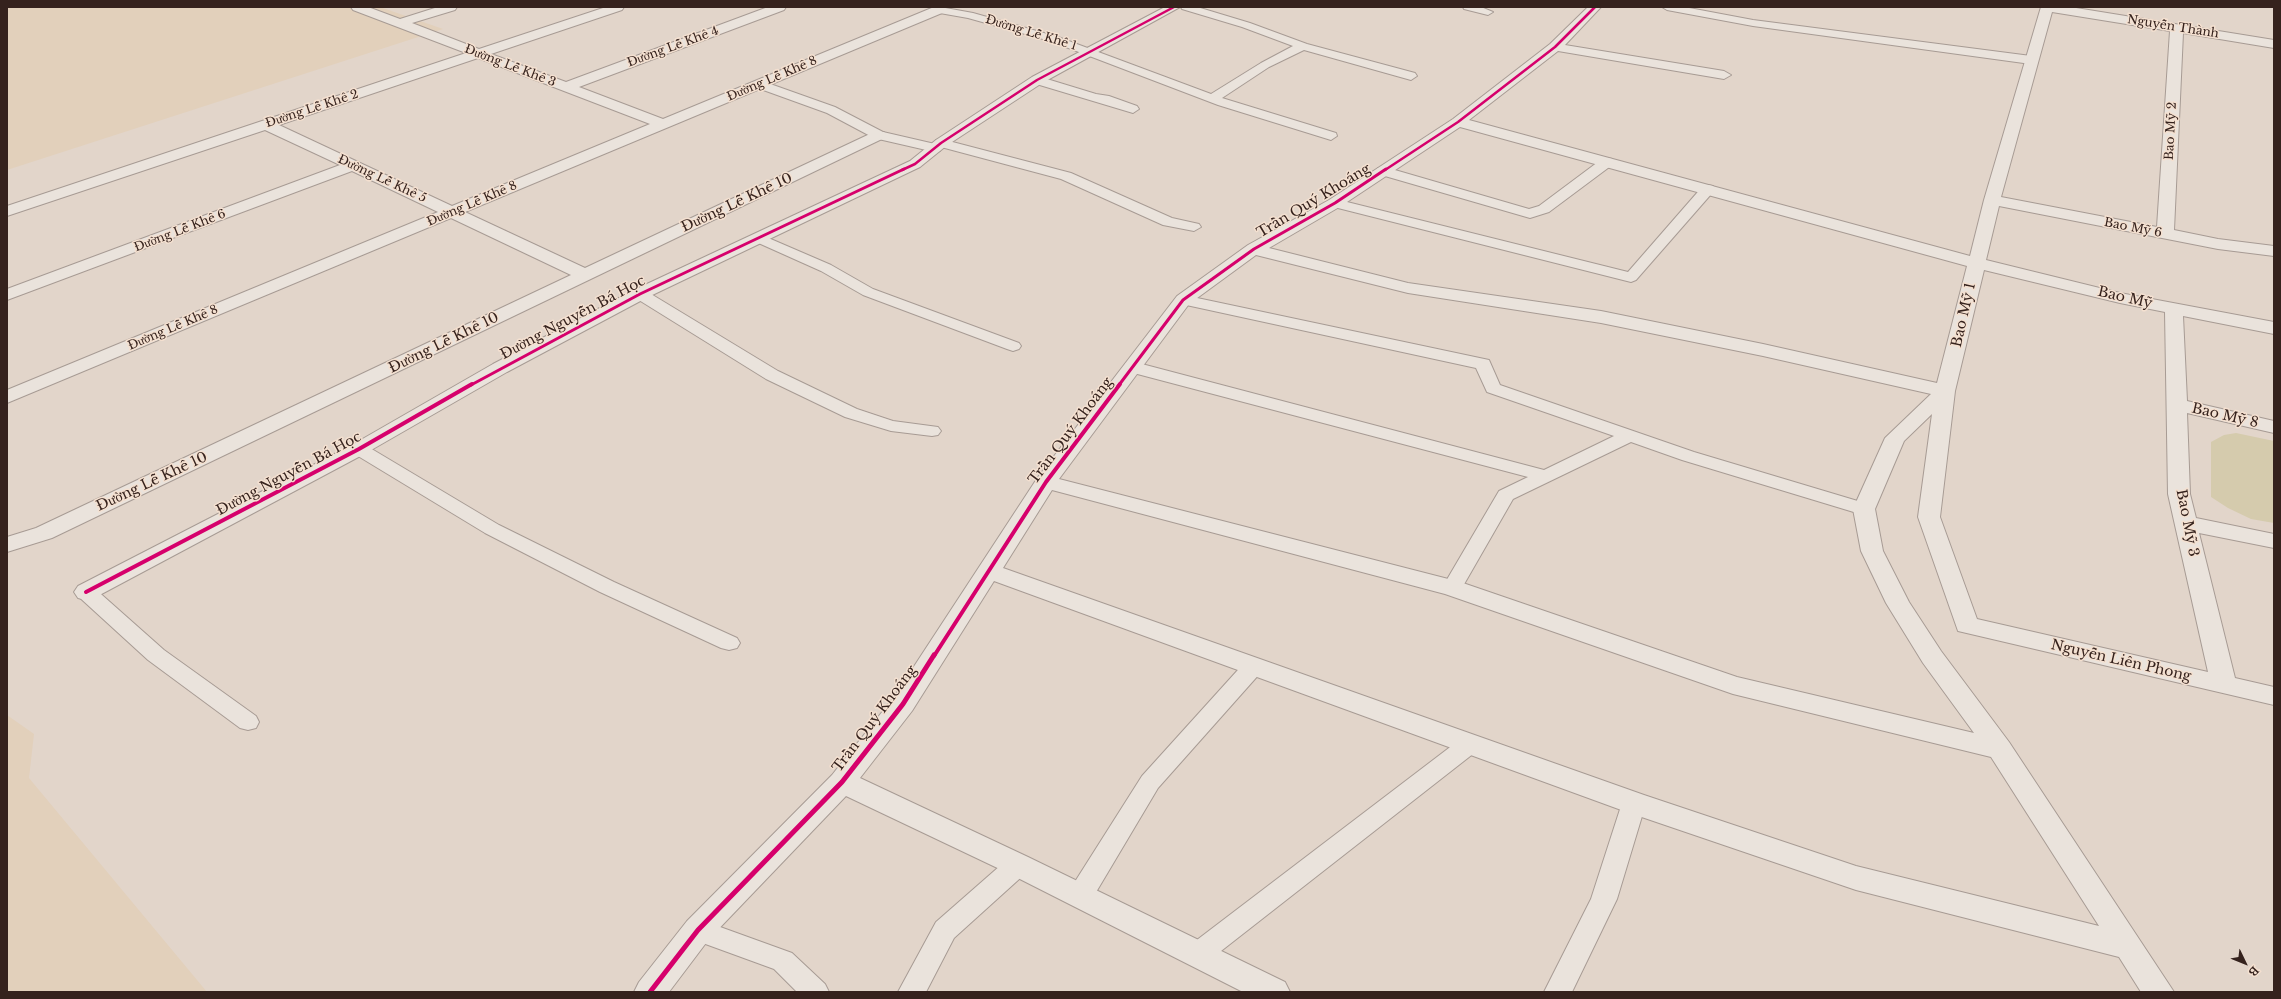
<!DOCTYPE html>
<html>
<head>
<meta charset="utf-8">
<style>
  body { margin:0 }
  #map { position:relative; width:2281px; height:999px; overflow:hidden; background:#e2d5ca; font-family:"Libre Baskerville",serif }
  canvas { display:block }
  .frame { position:absolute; inset:0; border:8px solid #35221d; pointer-events:none }
  .north { position:absolute; left:2225px; top:943px; width:40px; height:40px; -webkit-text-stroke:3px #f4e0d0; paint-order:stroke; rotate:133deg; font-size:11px; font-weight:700; line-height:16px; text-align:center; color:#35221d }
  .north::after { content:''; display:block; margin:auto; width:14px; height:18px; background:#35221d; clip-path:polygon(50% 0,100% 100%,50% 72%,0 100%) }
</style>
</head>
<body>
<div id="map">
<canvas width="2281" height="999"></canvas>
<div class="frame"></div>
<div class="north">B</div>
</div>
<script>
const ctx = document.querySelector('canvas').getContext('2d');
ctx.lineJoin = 'round';
function fill(path, color) { ctx.fillStyle = color; ctx.fill(path, 'evenodd'); }
const shape = rows => new Path2D(rows.map(r => 'M' + r).join(''));
function trace(path, color, width, dash) { ctx.strokeStyle = color; ctx.lineWidth = width; ctx.lineCap = dash ? 'butt' : 'round'; ctx.setLineDash(dash || []); ctx.stroke(path); }
function drawText(font, color, halo, rows, align = 'center') {
  ctx.font = font + ' "Libre Baskerville",serif'; ctx.lineWidth = 3; ctx.setLineDash([]); ctx.textBaseline = 'middle'; ctx.strokeStyle = halo; ctx.fillStyle = color; for (const [text, x, y, turn = 0] of rows) {
    ctx.save(); ctx.translate(x, y); ctx.rotate((+turn || 0) * Math.PI / 180); ctx.textAlign = isNaN(turn) ? turn : align; if (halo) ctx.strokeText(text, 0, 0); ctx.fillText(text, 0, 0); ctx.restore();
  }
}
const farmland = shape([
  [7,7,380,7,443,29,7,170],
  [7,715,34,734,29,778,207,992,7,992]
]);
const green = shape([
  [2236,433,2274,441,2274,523,2251,519,2228,508,2211,497,2211,442,2224,435]
]);
const lane = shape([
  [940,7,973,13,1058,37,1211,94,1261,63,1293,46,1242,27,1182,9,1181,7,1197,7,1250,23,1307,44,1415,73,1417,76,1411,80,1304,50,1269,67,1222,98,1336,133,1337,136,1331,140,1218,105,1050,41,968,18,934,12,933,10,940,7],
  [1463,7,1481,7,1493,12,1488,15,1464,9,1463,7],
  [1662,7,1684,7,1753,20,2031,56,2037,60,2031,64,1753,26,1667,10,1662,7],
  [1037,76,1096,94,1109,96,1137,106,1139,109,1133,113,1033,83,1031,80,1037,76],
  [759,80,835,107,883,132,935,144,936,140,941,139,1071,173,1172,218,1199,224,1201,227,1194,231,1163,225,1061,179,941,147,940,151,935,152,874,138,827,113,755,87,753,84,759,80],
  [1607,158,1612,159,1614,162,1612,165,1549,212,1530,218,1378,174,1376,171,1378,168,1388,168,1529,209,1539,206,1602,159,1607,158],
  [1708,185,1713,186,1715,189,1713,192,1636,280,1631,282,1330,206,1328,203,1335,199,1628,272,1703,186,1708,185],
  [759,234,831,265,873,289,1019,343,1021,346,1019,349,1013,351,1007,349,863,295,821,271,754,241,752,238,759,234],
  [640,289,646,291,778,371,857,409,893,421,938,427,941,431,938,435,932,436,891,431,845,417,766,379,634,297,632,294,634,291,640,289],
  [1183,295,1489,360,1500,385,1694,452,1871,505,1874,509,1871,513,1864,515,1857,513,1682,460,1631,442,1513,499,1459,593,1452,595,1445,593,1442,588,1499,491,1528,477,1126,371,1124,367,1126,363,1138,363,1544,470,1614,436,1487,392,1476,368,1177,303,1175,300,1177,297,1183,295],
  [359,444,365,445,499,525,614,582,737,638,740,643,737,648,729,650,721,648,600,592,485,533,353,453,350,449,353,445,359,444],
  [86,585,93,587,164,650,256,716,259,722,256,728,248,730,240,728,148,660,79,597,76,592,79,587,86,585],
  [1254,658,1262,661,1265,666,1262,671,1158,788,1089,904,1080,907,1071,904,1067,896,1071,888,1142,776,1246,661,1254,658],
  [1470,735,1478,738,1482,744,1478,750,1207,962,1198,965,1189,962,1185,954,1189,946,1462,738,1470,735],
  [1634,794,1643,796,1646,803,1617,899,1572,992,1544,992,1591,899,1622,803,1625,796,1634,794],
  [1018,855,1027,858,1031,865,1027,872,954,938,926,992,898,992,936,922,1009,858,1018,855],
  [698,919,792,953,825,984,829,992,797,992,774,969,689,938,685,930,689,922,698,919]
]);
const street = shape([
  [351,7,368,7,400,19,438,7,457,7,455,10,412,23,479,49,606,7,624,7,622,10,491,54,566,82,768,7,786,7,784,10,579,87,663,119,934,7,941,7,944,10,942,13,465,212,585,268,874,132,884,132,886,135,884,138,52,538,7,552,7,537,36,528,571,275,451,218,7,403,7,390,438,212,352,171,7,300,7,289,340,165,265,130,7,216,7,206,466,53,353,10,351,7],
  [478,58,650,124,452,206,279,125,478,58],
  [1165,7,1180,7,1042,83,946,146,920,167,646,298,507,372,366,453,94,598,86,600,78,598,74,592,78,586,352,445,493,364,634,290,910,161,936,140,1032,77,1165,7],
  [1588,7,1601,7,1565,45,1724,71,1731,75,1724,79,1558,51,1469,120,1970,256,1984,200,2041,7,2070,7,2274,40,2274,48,2183,33,2174,230,2218,239,2274,246,2274,256,2218,249,1999,206,1986,260,2120,293,2274,322,2274,334,2183,316,2187,401,2274,421,2274,433,2187,413,2190,494,2196,518,2274,534,2274,548,2199,533,2235,678,2274,687,2274,705,1958,631,1918,517,1932,414,1904,441,1875,509,1883,551,1909,602,1941,651,2009,742,2174,992,2141,992,2119,957,1856,890,1624,811,994,581,912,711,860,778,1028,857,1285,982,1290,992,1243,992,1008,873,846,796,709,939,669,992,634,992,639,982,687,921,832,775,894,697,1038,477,1177,296,1248,245,1329,200,1453,119,1550,44,1588,7],
  [2052,12,2170,31,2157,227,2001,197,2052,12],
  [1460,127,1967,266,1937,383,1763,344,1601,311,1408,283,1269,248,1341,206,1460,127],
  [1256,255,1408,293,1601,323,1763,356,1931,394,1885,438,1853,509,1861,551,1886,603,1923,663,1974,733,1737,677,1460,582,1059,479,1189,304,1256,255],
  [1984,270,2120,303,2165,312,2168,494,2208,672,1977,619,1940,517,1955,391,1984,270],
  [1052,490,1445,594,1733,694,1991,757,2099,926,1856,866,1644,795,1003,568,1052,490]
]);
const cyclewayFar3 = shape([
  [902,170,915,164,941,143,1037,80,1174,7],
  [1385,170,1458,122,1555,47,1595,7]
]);
const cyclewayFar2 = shape([
  [471,385,640,294,904,169],
  [1119,385,1183,300,1254,249,1335,203,1386,169]
]);
const cyclewayFar1 = shape([
  [86,592,359,449,472,384],
  [934,656,1046,482,1120,384]
]);
const cycleway = shape([
  [650,992,698,930,842,782,903,704,934,655]
]);
const farStreetnames = [
  ["Nguyễn Thành",2173,27,9],
  ["Đường Lễ Khê 1",1031,33,17],
  ["Đường Lễ Khê 4",673,47,-20],
  ["Đường Lễ Khê 3",510,66,21],
  ["Đường Lễ Khê 8",772,79,-23],
  ["Đường Lễ Khê 2",312,109,-18],
  ["Bao Mỹ 2",2171,131,-87],
  ["Đường Lễ Khê 5",382,179,25],
  ["Đường Lễ Khê 8",472,204,-23],
  ["Bao Mỹ 6",2133,228,11],
  ["Đường Lễ Khê 6",180,231,-21],
  ["Đường Lễ Khê 8",173,328,-23]
];
const streetNames = [
  ["Trần Quý Khoáng",1314,201,-31],
  ["Đường Lễ Khê 10",737,203,-25],
  ["Bao Mỹ",2125,298,13],
  ["Bao Mỹ 1",1964,315,-77],
  ["Đường Nguyễn Bá Học",573,318,-28],
  ["Đường Lễ Khê 10",444,343,-26],
  ["Bao Mỹ 8",2225,416,13],
  ["Trần Quý Khoáng",1071,431,-53],
  ["Đường Nguyễn Bá Học",289,474,-28],
  ["Đường Lễ Khê 10",152,482,-25],
  ["Bao Mỹ 3",2187,523,79],
  ["Nguyễn Liên Phong",2121,661,13],
  ["Trần Quý Khoáng",875,719,-53]
];
fill(farmland, '#e2d0bb');
fill(green, '#d5cbad');
trace(lane, '#a79b94', 2);
trace(street, '#a79b94', 2);
fill(lane, '#eae3dc');
fill(street, '#eae3dc');
trace(cyclewayFar3, '#d6006c', 2.5);
trace(cyclewayFar2, '#d6006c', 3);
trace(cyclewayFar1, '#d6006c', 4);
trace(cycleway, '#d6006c', 5);
drawText('12px', '#35221d', '#f4e0d0', farStreetnames);
drawText('14px', '#35221d', '#f4e0d0', streetNames);
</script>
</body>
</html>
